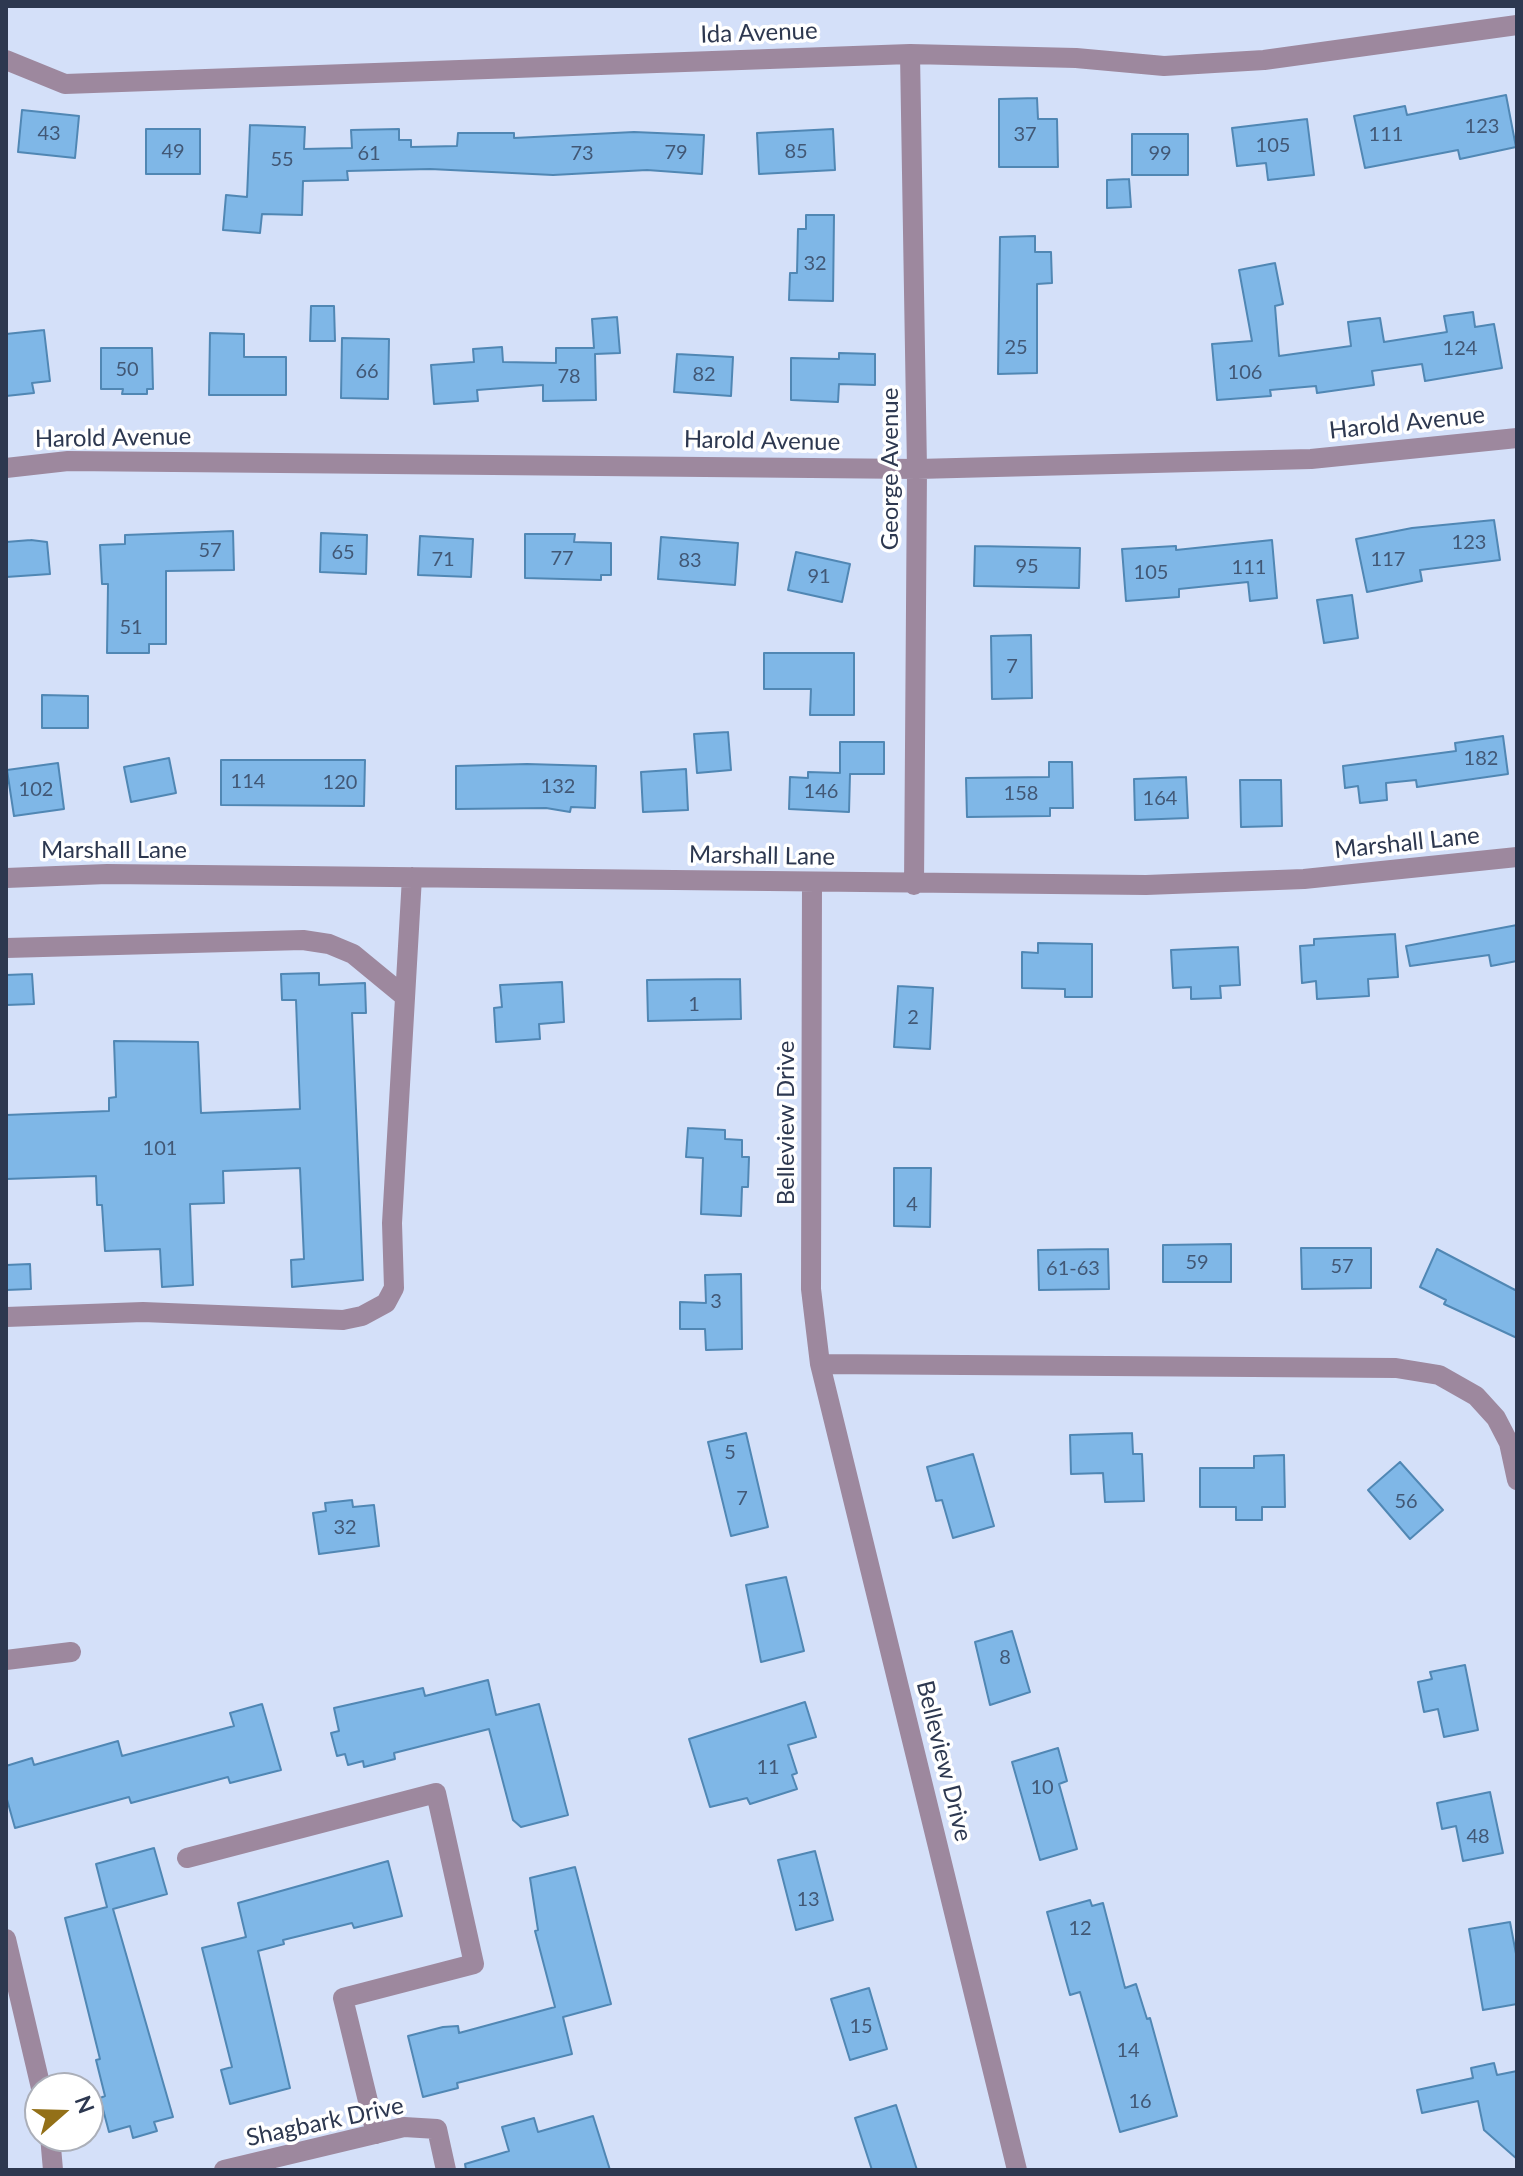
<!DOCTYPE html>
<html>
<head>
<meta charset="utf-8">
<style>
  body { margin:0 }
  #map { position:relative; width:1523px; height:2176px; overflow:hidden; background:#d4e0f9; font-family:Lato,sans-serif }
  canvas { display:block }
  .frame { position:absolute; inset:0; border:8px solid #2d3850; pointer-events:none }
  .north { position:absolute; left:24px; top:2072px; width:80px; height:80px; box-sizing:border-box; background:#fff; border:2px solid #abafb9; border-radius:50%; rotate:70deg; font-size:22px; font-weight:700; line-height:32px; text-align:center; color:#2d3850 }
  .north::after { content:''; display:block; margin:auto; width:28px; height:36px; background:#937018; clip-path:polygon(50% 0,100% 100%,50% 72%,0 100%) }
</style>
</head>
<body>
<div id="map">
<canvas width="1523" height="2176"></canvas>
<div class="frame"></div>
<div class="north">N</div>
</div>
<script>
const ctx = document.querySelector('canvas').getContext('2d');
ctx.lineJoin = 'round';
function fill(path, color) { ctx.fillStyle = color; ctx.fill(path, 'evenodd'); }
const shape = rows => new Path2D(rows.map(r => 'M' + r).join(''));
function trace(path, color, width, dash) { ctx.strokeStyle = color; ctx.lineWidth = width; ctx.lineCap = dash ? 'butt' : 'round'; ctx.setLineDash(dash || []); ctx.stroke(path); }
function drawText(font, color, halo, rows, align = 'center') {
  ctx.font = font + ' Lato,sans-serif'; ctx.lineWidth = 7; ctx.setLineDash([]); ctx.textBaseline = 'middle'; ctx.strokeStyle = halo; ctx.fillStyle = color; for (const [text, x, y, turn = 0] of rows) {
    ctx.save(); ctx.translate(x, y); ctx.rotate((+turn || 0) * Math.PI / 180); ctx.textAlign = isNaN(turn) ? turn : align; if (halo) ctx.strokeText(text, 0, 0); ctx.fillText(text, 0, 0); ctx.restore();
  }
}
const building = shape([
  [1506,95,1516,147,1460,159,1458,150,1365,168,1354,116,1405,106,1407,115,1506,95],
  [1037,98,1038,119,1057,119,1058,167,999,167,999,99,1037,98],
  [22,110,79,116,75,158,18,152,22,110],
  [1307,119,1314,175,1268,180,1266,163,1237,166,1232,128,1307,119],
  [250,125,305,127,304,149,352,148,351,130,399,129,399,140,411,140,411,147,457,146,458,133,514,133,514,138,634,132,704,135,702,174,647,170,553,175,430,169,347,171,348,180,303,181,302,215,262,214,260,233,223,230,226,195,247,197,250,125],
  [146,129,200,129,200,174,146,174,146,129],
  [833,129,835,170,759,174,757,133,833,129],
  [1132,134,1188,134,1188,175,1132,175,1132,134],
  [1129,179,1131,207,1107,208,1107,180,1129,179],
  [806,215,834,215,833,301,789,300,790,273,797,273,798,229,806,229,806,215],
  [1035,236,1035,252,1051,252,1052,283,1037,284,1037,373,998,374,1000,237,1035,236],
  [1275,263,1283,304,1275,306,1279,356,1351,346,1348,322,1380,318,1384,342,1447,332,1444,316,1473,312,1475,327,1494,324,1502,368,1425,381,1422,364,1372,371,1374,385,1317,393,1316,386,1270,390,1271,396,1217,400,1212,344,1252,341,1239,270,1275,263],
  [311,306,334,306,335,341,310,341,311,306],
  [617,317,620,353,595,354,596,400,543,401,543,385,477,390,478,401,434,404,431,365,474,362,473,349,502,347,503,362,556,363,556,348,594,348,592,319,617,317],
  [44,330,50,381,32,383,34,393,6,396,6,334,44,330],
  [210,333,244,334,244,357,286,357,286,395,209,395,210,333],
  [342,338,389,339,388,399,341,398,342,338],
  [101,348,152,348,153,389,147,389,147,394,122,394,123,389,101,389,101,348],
  [839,353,875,354,875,385,839,384,838,402,791,400,791,358,839,359,839,353],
  [677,354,733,357,731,396,674,392,677,354],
  [1494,520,1500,560,1420,570,1422,581,1367,592,1356,539,1412,528,1494,520],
  [233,531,234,570,166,571,166,644,149,644,149,653,107,653,108,584,102,584,100,545,125,544,125,535,233,531],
  [321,533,367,535,366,574,320,572,321,533],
  [525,534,575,534,574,542,611,543,611,575,601,575,601,580,525,578,525,534],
  [420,536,473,539,471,577,418,575,420,536],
  [661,537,738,543,735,585,658,579,661,537],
  [31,540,47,542,50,574,6,577,6,542,31,540],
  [1272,540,1277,598,1250,601,1248,582,1179,589,1179,597,1126,601,1122,549,1176,546,1176,550,1272,540],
  [975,546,1080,548,1079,588,974,586,975,546],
  [796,552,850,564,842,602,788,590,796,552],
  [1352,595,1358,638,1324,643,1317,600,1352,595],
  [1031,635,1032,698,992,699,991,636,1031,635],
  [764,653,854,653,854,715,810,715,811,689,764,689,764,653],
  [42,695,88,696,88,728,42,728,42,695],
  [728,732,731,770,697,773,694,734,728,732],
  [1503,736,1508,774,1417,787,1416,780,1386,783,1387,800,1360,803,1358,786,1345,788,1343,766,1456,751,1455,743,1503,736],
  [840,742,884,742,884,774,850,774,849,812,789,809,790,777,808,778,808,772,840,773,840,742],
  [169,758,176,793,131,802,124,767,169,758],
  [221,760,365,760,364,806,221,805,221,760],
  [1049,762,1072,762,1073,808,1050,808,1050,816,967,817,966,778,1049,777,1049,762],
  [58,763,64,809,14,816,7,770,58,763],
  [527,764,596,766,595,808,571,807,570,812,546,808,456,809,456,766,527,764],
  [686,769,688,810,643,812,641,772,686,769],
  [1186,777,1188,818,1135,820,1134,779,1186,777],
  [1240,780,1281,780,1282,826,1241,827,1240,780],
  [1517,925,1517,961,1491,966,1489,955,1410,966,1406,946,1517,925],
  [1395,934,1398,977,1368,979,1369,996,1317,999,1316,981,1302,983,1300,946,1314,945,1314,939,1395,934],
  [1038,943,1092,944,1092,997,1065,997,1065,989,1022,988,1022,952,1038,953,1038,943],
  [1238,947,1240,985,1220,986,1221,998,1191,999,1191,987,1173,988,1171,950,1238,947],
  [319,973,319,985,365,983,366,1013,352,1013,363,1280,292,1287,291,1260,304,1259,300,1168,223,1171,224,1203,190,1204,193,1285,162,1287,160,1249,105,1251,102,1205,97,1205,96,1176,6,1179,6,1115,109,1111,109,1098,116,1097,114,1041,198,1042,201,1113,300,1109,296,1000,282,1000,281,974,319,973],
  [32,974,34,1004,6,1005,6,975,32,974],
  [740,979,741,1019,648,1021,647,980,740,979],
  [562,982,564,1022,539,1024,540,1039,496,1042,494,1008,502,1007,500,985,562,982],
  [898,986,933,988,930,1049,894,1047,898,986],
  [688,1128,725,1130,725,1139,742,1140,742,1157,749,1157,748,1187,742,1187,741,1216,701,1214,703,1158,686,1157,688,1128],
  [894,1168,931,1168,930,1227,894,1226,894,1168],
  [1231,1244,1231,1282,1163,1282,1163,1245,1231,1244],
  [1301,1248,1371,1248,1371,1288,1302,1289,1301,1248],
  [1108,1249,1109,1289,1039,1290,1038,1250,1108,1249],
  [1437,1249,1517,1291,1517,1338,1444,1304,1446,1300,1420,1287,1437,1249],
  [30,1264,31,1289,6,1290,6,1265,30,1264],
  [741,1274,742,1349,706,1350,705,1329,680,1329,680,1302,706,1303,705,1275,741,1274],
  [746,1433,768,1527,731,1536,708,1442,746,1433],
  [1132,1433,1133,1454,1142,1454,1144,1501,1105,1502,1103,1473,1071,1474,1070,1435,1132,1433],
  [973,1454,994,1526,953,1538,942,1500,936,1501,927,1467,973,1454],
  [1284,1455,1285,1507,1262,1507,1262,1520,1236,1520,1236,1507,1200,1507,1200,1468,1254,1468,1254,1456,1284,1455],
  [1400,1462,1443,1510,1410,1539,1368,1490,1400,1462],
  [352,1500,353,1507,374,1505,379,1546,319,1554,313,1513,326,1511,325,1503,352,1500],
  [786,1577,804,1651,761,1662,746,1585,786,1577],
  [1012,1631,1030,1692,990,1705,975,1642,1012,1631],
  [1465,1665,1478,1730,1444,1737,1438,1709,1424,1712,1418,1682,1432,1679,1430,1672,1465,1665],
  [488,1680,496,1715,539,1704,568,1815,521,1827,513,1820,489,1729,394,1753,395,1759,364,1767,363,1761,348,1765,345,1754,337,1756,331,1733,339,1731,334,1708,423,1688,425,1696,488,1680],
  [805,1702,816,1737,788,1745,797,1773,792,1775,797,1789,750,1804,747,1798,710,1807,689,1739,805,1702],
  [262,1704,281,1770,230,1783,228,1777,131,1803,129,1797,15,1828,6,1796,6,1766,32,1758,34,1765,118,1741,122,1756,234,1726,230,1713,262,1704],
  [1058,1748,1067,1781,1059,1784,1077,1849,1040,1860,1012,1762,1058,1748],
  [1490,1792,1503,1853,1463,1861,1456,1826,1442,1829,1437,1803,1490,1792],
  [154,1848,167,1894,113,1909,173,2117,154,2122,157,2131,133,2138,130,2126,109,2132,100,2098,105,2096,96,2060,100,2059,65,1918,107,1907,96,1864,154,1848],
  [815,1851,833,1920,796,1930,778,1860,815,1851],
  [388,1861,402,1916,354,1928,352,1923,283,1940,284,1944,258,1951,290,2088,230,2104,221,2070,232,2067,202,1948,246,1937,238,1903,388,1861],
  [575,1867,611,2004,563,2017,572,2054,457,2083,458,2088,423,2097,408,2036,443,2027,458,2026,459,2033,555,2007,535,1931,538,1930,530,1878,575,1867],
  [1090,1900,1092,1906,1103,1903,1125,1988,1136,1984,1147,2019,1150,2018,1177,2116,1120,2132,1080,1992,1070,1995,1047,1912,1090,1900],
  [1510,1922,1517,1959,1517,2004,1483,2010,1469,1929,1510,1922],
  [869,1988,887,2049,850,2060,831,1999,869,1988],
  [1494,2063,1497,2075,1517,2071,1517,2159,1484,2130,1478,2101,1422,2113,1417,2090,1473,2078,1471,2068,1494,2063],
  [896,2105,917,2170,872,2170,855,2118,896,2105],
  [593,2116,610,2170,466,2170,465,2164,509,2151,502,2127,534,2118,538,2132,593,2116]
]);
const minor = shape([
  [910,54,917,469,914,885],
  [6,60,65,84,910,54,1076,58,1164,66,1264,60,1517,25],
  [6,468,68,461,917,469,1311,459,1517,438],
  [6,878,107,874,1146,885,1304,879,1517,857],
  [812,882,811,1289,820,1364],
  [6,948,303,940,329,944,353,954,404,996],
  [6,1317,143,1312,343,1320,362,1316,386,1303,394,1288,392,1223,412,877],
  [6,1660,71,1652],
  [187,1858,436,1793,474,1964,343,1998,376,2134],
  [6,1939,41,2088],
  [50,2136,53,2170],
  [224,2170,404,2127,437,2129,446,2170],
  [1017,2170,820,1364,1396,1368,1439,1375,1476,1396,1496,1418,1509,1443,1517,1480]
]);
const numberNames = [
  ["123",1482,127],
  ["43",49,134],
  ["37",1025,135],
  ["111",1386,135],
  ["105",1273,146],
  ["49",173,152],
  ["85",796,152],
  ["79",676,153],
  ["61",369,154],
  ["73",582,154],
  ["99",1160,154],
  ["55",282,160],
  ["32",815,264],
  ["25",1016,348],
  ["124",1460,349],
  ["50",127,370],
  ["66",367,372],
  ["106",1245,373],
  ["82",704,375],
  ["78",569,377],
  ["123",1469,543],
  ["57",210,551],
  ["65",343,553],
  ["77",562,559],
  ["71",443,560],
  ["117",1388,560],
  ["83",690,561],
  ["95",1027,567],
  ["111",1249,568],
  ["105",1151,573],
  ["91",819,577],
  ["51",131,628],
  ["7",1012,667],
  ["182",1481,759],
  ["114",248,782],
  ["120",340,783],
  ["132",558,787],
  ["102",36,790],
  ["146",821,792],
  ["158",1021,794],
  ["164",1160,799],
  ["1",694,1005],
  ["2",913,1018],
  ["101",160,1149],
  ["4",912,1205],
  ["59",1197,1263],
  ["57",1342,1267],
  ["61-63",1073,1269],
  ["3",716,1302],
  ["5",730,1453],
  ["7",742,1499],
  ["56",1406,1502],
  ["32",345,1528],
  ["8",1005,1658],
  ["11",768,1768],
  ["10",1042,1788],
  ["48",1478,1837],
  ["13",808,1900],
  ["12",1080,1929],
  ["15",861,2027],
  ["14",1128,2051],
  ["16",1140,2102]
];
const streetNames = [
  ["Ida Avenue",759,33,-2],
  ["Harold Avenue",1407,423,-6],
  ["Harold Avenue",113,438,-1],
  ["Harold Avenue",762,441,1],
  ["George Avenue",890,469,-90],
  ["Marshall Lane",1407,843,-6],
  ["Marshall Lane",114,850],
  ["Marshall Lane",762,856,1],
  ["Belleview Drive",786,1123,-90],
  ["Belleview Drive",944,1761,76],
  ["Shagbark Drive",325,2122,-12]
];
fill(building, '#7fb7e7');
trace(building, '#5087b4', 2);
trace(minor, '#9d889e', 20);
drawText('20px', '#425876', null, numberNames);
drawText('24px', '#2d3850', '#fff', streetNames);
</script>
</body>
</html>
